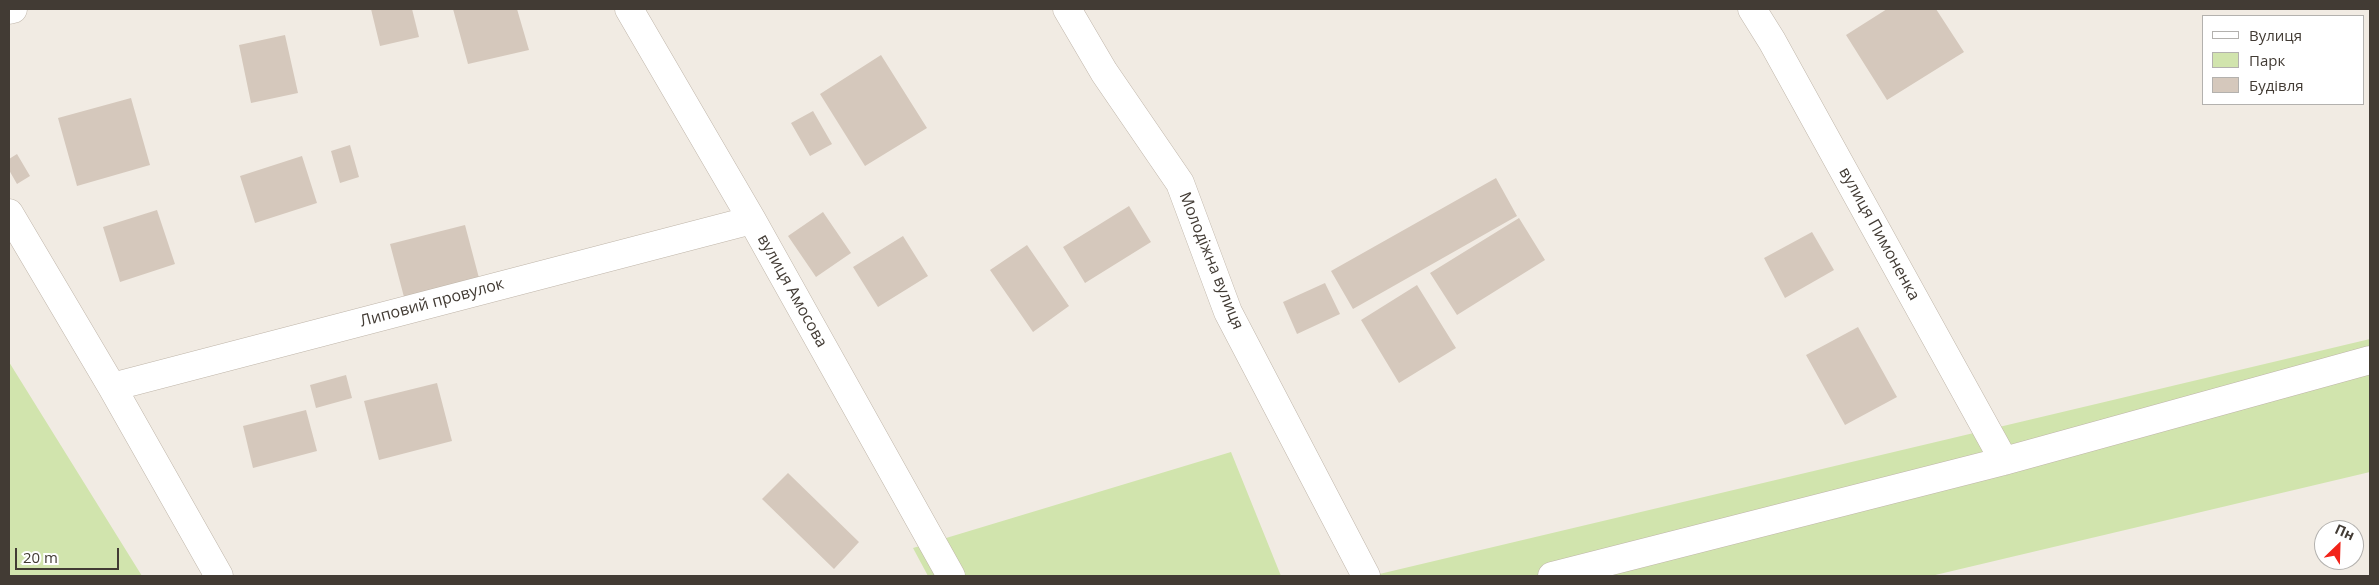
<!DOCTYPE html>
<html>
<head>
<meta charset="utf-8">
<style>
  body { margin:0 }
  #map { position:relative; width:2379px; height:585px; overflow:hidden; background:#f1ebe3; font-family:"Open Sans",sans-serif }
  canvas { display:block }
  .frame { position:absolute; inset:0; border:10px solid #423b34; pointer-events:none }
  .legend { position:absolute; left:2202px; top:15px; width:162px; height:90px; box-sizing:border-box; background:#fff; border:1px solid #b3b1ae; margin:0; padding:6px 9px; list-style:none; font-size:15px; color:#423b34 }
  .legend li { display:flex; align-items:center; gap:10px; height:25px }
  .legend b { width:25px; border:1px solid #b3b1ae }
  .north { position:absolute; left:2314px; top:520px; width:50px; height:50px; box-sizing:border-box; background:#fff; border:1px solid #b3b1ae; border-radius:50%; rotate:24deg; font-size:14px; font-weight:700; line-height:20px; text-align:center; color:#423b34 }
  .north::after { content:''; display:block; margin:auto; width:18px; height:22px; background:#f22319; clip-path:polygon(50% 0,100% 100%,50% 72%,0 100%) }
  .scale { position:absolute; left:15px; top:548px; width:104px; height:22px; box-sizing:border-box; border:2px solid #423b34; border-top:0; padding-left:6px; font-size:15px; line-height:18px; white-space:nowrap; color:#423b34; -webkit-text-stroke:4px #fff; paint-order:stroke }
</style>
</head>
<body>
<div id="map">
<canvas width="2379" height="585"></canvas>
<div class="frame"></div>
<ul class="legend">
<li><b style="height:6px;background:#fff"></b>Вулиця</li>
<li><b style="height:14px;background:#d1e4ad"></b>Парк</li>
<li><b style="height:14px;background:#d5c8bc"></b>Будівля</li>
</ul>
<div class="north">Пн</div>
<div class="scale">20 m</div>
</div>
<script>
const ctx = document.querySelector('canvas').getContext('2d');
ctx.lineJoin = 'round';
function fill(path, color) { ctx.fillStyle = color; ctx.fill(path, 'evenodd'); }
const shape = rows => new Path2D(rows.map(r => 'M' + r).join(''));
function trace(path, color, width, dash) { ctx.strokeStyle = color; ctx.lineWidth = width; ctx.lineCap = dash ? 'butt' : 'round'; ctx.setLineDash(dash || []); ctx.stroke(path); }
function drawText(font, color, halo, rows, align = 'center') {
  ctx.font = font + ' "Open Sans",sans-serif'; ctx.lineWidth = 5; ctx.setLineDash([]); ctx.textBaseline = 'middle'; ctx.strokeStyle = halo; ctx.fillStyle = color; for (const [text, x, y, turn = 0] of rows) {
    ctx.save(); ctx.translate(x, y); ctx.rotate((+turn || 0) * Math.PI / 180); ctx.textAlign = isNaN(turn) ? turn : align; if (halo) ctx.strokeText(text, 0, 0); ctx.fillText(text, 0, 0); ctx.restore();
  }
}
const green = shape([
  [2370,339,2370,472,1931,576,1371,576],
  [9,362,142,576,9,576],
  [1231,452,1281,576,928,576,913,548]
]);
const building = shape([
  [371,9,412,9,419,37,380,46],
  [453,9,517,9,529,50,468,64],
  [1887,9,1936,9,1964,52,1887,100,1846,35],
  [285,35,298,93,251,103,239,45],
  [881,55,927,128,865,166,820,94],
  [131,98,150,165,77,186,58,118],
  [813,111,832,144,810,156,791,123],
  [350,145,359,177,340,183,331,151],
  [17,154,30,176,17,184,9,170,9,159],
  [302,156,317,203,255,223,240,176],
  [1496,178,1517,216,1353,309,1331,271],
  [1129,206,1151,242,1085,283,1063,247],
  [157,210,175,264,120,282,103,227],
  [823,212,851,253,816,277,788,236],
  [1519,218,1545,260,1457,315,1430,273],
  [465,225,479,278,404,297,390,244],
  [1812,232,1834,270,1785,298,1764,258],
  [903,236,928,276,878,307,853,267],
  [1027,245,1069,306,1033,332,990,270],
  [1325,283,1340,314,1297,334,1283,302],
  [1417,285,1456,348,1399,383,1361,320],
  [1858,327,1897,397,1845,425,1806,355],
  [346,375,352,398,316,408,310,385],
  [437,383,452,441,379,460,364,401],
  [306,410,317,451,253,468,243,426],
  [788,473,859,542,834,569,762,499]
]);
const street = shape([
  [629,9,752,220,951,576],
  [1067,9,1104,72,1180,183,1228,312,1366,576],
  [1752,9,1772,41,2004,461],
  [9,10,13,9],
  [9,213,112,387,219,576],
  [112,387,752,220],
  [1552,576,2004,461,2370,360]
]);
const streetNames = [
  ["вулиця Пимоненка",1879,234,61],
  ["Молодіжна вулиця",1211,261,68],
  ["вулиця Амосова",792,291,61],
  ["Липовий провулок",432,303,-15]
];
fill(green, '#d1e4ad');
fill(building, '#d5c8bc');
trace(street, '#bfb5a9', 29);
trace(street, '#fff', 28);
drawText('16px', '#423b34', '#fff', streetNames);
</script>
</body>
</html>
